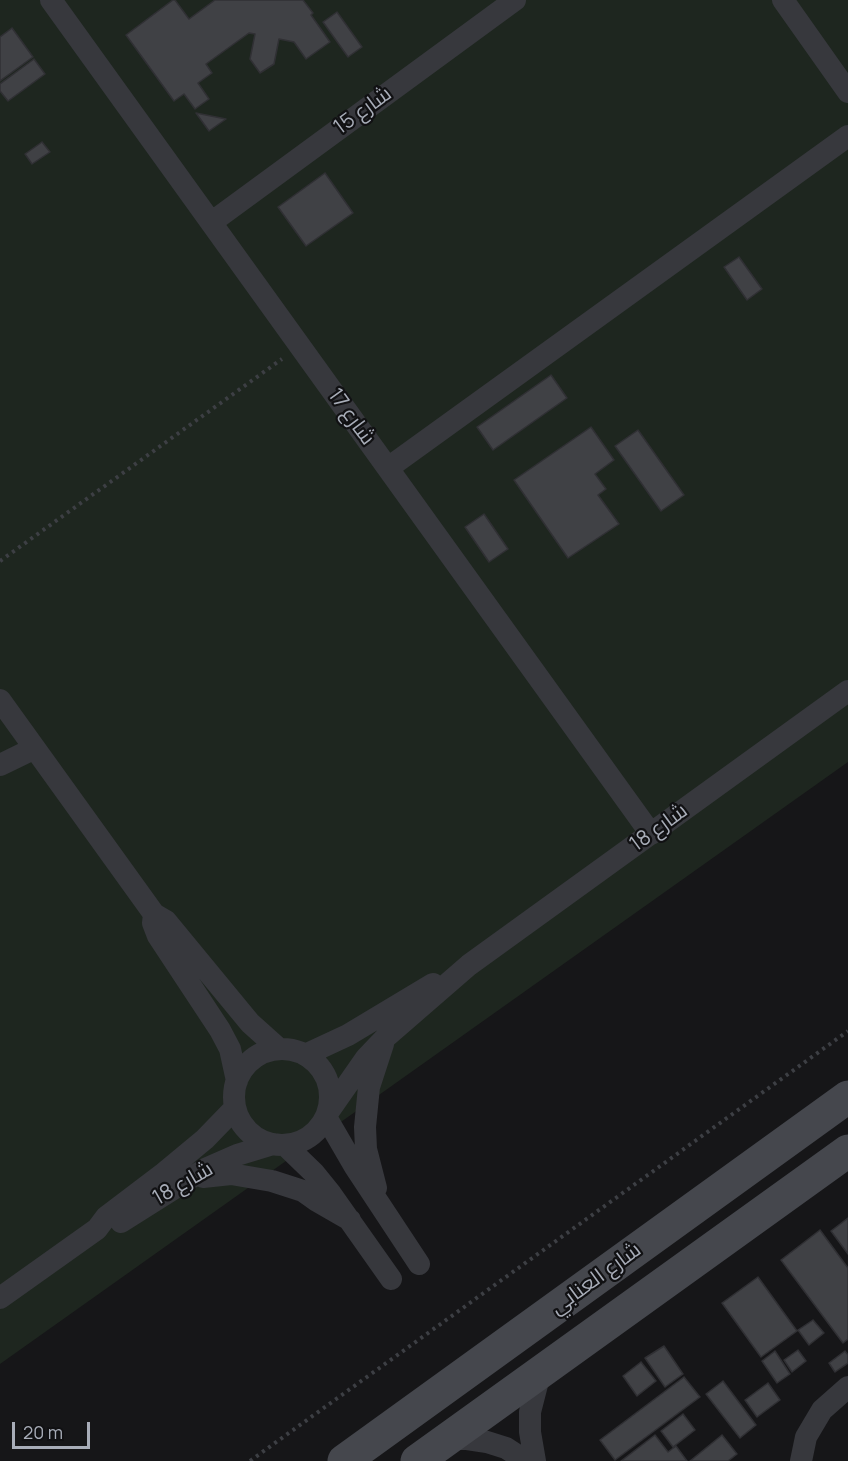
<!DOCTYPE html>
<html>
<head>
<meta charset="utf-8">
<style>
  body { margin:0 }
  #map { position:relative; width:848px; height:1461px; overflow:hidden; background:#161618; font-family:Manrope,sans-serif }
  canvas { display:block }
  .scale { position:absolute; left:12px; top:1422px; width:78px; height:27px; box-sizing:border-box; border:3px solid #a8adb8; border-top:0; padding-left:8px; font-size:18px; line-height:21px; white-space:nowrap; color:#a8adb8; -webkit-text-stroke:4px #111113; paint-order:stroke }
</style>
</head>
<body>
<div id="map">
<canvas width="848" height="1461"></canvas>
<div class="scale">20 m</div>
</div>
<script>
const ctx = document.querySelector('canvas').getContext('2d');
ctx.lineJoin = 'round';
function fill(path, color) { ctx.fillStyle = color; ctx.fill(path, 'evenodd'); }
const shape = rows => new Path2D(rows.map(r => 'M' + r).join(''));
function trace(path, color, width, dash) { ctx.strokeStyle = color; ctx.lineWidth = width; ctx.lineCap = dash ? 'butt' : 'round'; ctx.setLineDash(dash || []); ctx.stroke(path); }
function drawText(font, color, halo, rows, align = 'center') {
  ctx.font = font + ' Manrope,Cairo,sans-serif'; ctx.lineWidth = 4.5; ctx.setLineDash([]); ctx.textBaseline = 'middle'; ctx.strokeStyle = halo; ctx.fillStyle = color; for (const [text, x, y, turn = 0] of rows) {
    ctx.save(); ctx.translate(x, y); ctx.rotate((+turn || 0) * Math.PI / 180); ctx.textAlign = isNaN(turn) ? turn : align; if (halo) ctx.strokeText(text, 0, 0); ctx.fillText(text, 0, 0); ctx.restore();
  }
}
const green = shape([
  [0,0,848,0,848,762,0,1364]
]);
const building = shape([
  [173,0,175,0,189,19,215,0,303,0,313,13,311,15,330,42,306,59,294,42,279,39,274,64,260,73,250,59,255,34,249,33,206,64,212,73,198,83,209,99,195,109,184,94,174,101,126,35,173,0],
  [337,12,362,47,348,57,323,22,337,12],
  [12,28,33,57,0,81,0,37,12,28],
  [34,59,45,74,8,101,0,91,0,84,34,59],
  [196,113,226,119,209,131,196,113],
  [42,142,50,152,32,164,25,154,42,142],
  [325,173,353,213,306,246,278,207,325,173],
  [739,257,762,289,747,300,724,267,739,257],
  [551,375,567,398,493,450,477,427,551,375],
  [591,427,614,460,595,474,606,489,598,495,619,524,568,558,514,480,591,427],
  [638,430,684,495,661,511,615,446,638,430],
  [484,514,508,549,489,562,465,527,484,514],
  [848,1218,848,1254,831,1231,848,1218],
  [820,1230,848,1268,848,1339,843,1343,781,1260,820,1230],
  [758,1277,797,1331,761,1357,722,1303,758,1277],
  [813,1320,824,1333,809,1345,798,1330,813,1320],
  [664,1346,683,1374,665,1387,645,1358,664,1346],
  [798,1350,806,1361,792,1372,784,1360,798,1350],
  [775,1351,790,1374,777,1383,762,1361,775,1351],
  [845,1351,848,1355,848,1363,835,1372,829,1363,845,1351],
  [641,1362,656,1381,637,1396,623,1376,641,1362],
  [684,1377,700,1397,615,1460,600,1440,684,1377],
  [723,1381,756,1425,740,1438,706,1394,723,1381],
  [768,1383,780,1400,757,1417,745,1400,768,1383],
  [683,1414,695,1430,673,1447,661,1431,683,1414],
  [655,1435,668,1452,676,1446,687,1461,621,1461,655,1435],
  [722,1435,737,1454,728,1461,690,1461,722,1435]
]);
const path = shape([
  [0,561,282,359],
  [250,1461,848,1031]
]);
const street = shape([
  [51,0,651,834],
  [783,0,848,92],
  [212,222,515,0],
  [388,468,848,136],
  [0,700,154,914,166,921,250,1023,279,1049],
  [0,765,33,749],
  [154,914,153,923,158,936,220,1030,230,1049,237,1081],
  '234 1097a48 48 0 1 1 96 0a48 48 0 1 1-96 0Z',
  [305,1055,348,1035,433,984],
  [329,1111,366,1058,386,1037,469,965,848,691],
  [326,1117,355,1167,419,1264],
  [285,1145,314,1173,331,1194,391,1279],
  [203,1177,231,1174,272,1181,303,1191,317,1201,350,1220],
  [376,1188,366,1149,365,1127,369,1087,383,1044],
  [121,1222,205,1169,237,1155,273,1144],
  [0,1298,97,1229,106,1217,164,1173,205,1139,235,1108],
  [447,1439,467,1439,487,1442,506,1448,526,1461],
  [535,1461,530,1432,530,1412,540,1373],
  [801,1461,806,1437,822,1410,848,1387]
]);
const secondary = shape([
  [344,1461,848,1097],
  [417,1461,848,1151]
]);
const streetNames = [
  ["شارع 15",363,111,-36],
  ["شارع 17",351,417,54],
  ["شارع 18",659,828,-36],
  ["شارع 18",183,1184,-30],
  ["شارع العنابي",596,1279,-36]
];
fill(green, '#1e261f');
fill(building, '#404145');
trace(building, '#303034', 1.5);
trace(path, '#3d3f44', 4, [3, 4.5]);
trace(street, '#37383d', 22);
trace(secondary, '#45474d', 33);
drawText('21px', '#a8adb8', '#111113', streetNames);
</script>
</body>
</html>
